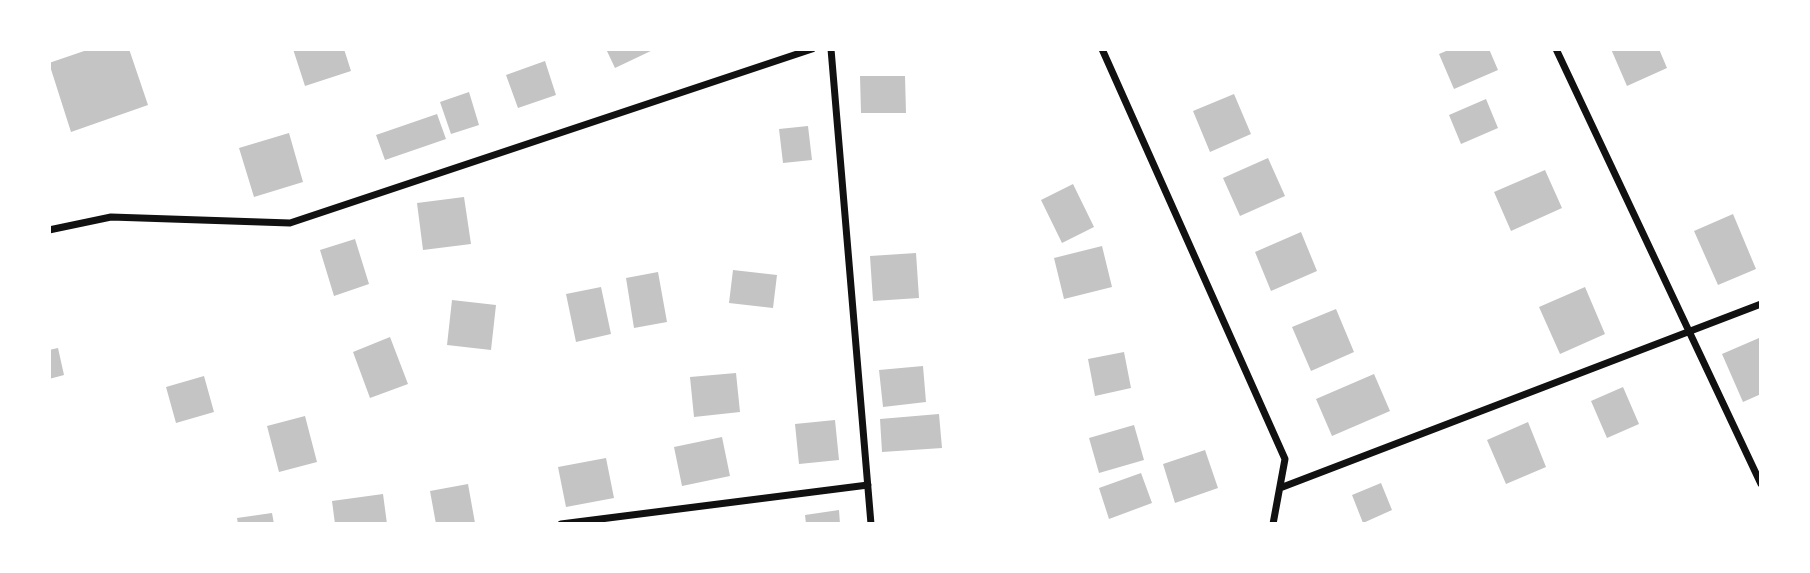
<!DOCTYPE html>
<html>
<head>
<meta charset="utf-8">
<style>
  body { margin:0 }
  #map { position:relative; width:1810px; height:573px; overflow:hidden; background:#fff; font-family:"IBM Plex Serif",serif }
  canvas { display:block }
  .frame { position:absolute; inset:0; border:51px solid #fff; pointer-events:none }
</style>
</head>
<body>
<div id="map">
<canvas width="1810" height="573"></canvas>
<div class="frame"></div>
</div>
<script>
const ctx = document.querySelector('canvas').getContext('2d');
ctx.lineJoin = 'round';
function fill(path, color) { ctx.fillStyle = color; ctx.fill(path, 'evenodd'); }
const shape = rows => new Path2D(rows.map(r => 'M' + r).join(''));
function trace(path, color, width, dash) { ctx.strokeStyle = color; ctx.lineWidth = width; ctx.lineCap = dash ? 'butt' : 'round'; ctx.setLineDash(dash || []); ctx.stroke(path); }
const building = shape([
  [90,49,129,49,148,105,71,132,49,63],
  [293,49,344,49,351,71,305,86],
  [606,49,655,49,615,68],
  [1451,49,1489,49,1498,70,1454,89,1439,54],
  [1611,49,1659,49,1667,68,1627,86],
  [545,61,556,95,518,108,506,75],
  [860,76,905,76,906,113,861,113],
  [469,92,479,125,451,134,440,102],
  [1234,94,1251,134,1210,152,1193,111],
  [1486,99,1498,128,1461,144,1449,115],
  [437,114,446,139,385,160,376,135],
  [808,126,812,160,783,163,779,129],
  [289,133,303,182,254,197,239,148],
  [1268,158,1285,196,1240,216,1223,178],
  [1545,170,1562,208,1511,231,1494,192],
  [1073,184,1094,227,1062,243,1041,200],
  [464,197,471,244,423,250,417,203],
  [1733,214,1756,269,1718,285,1694,231],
  [1301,232,1317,271,1271,291,1255,252],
  [355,239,369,284,334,296,320,250],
  [1102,246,1112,287,1064,299,1054,258],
  [916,253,919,298,873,301,870,256],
  [733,270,777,275,773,308,729,303],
  [658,272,667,322,634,328,626,278],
  [601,287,611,334,576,342,566,294],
  [1585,287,1605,334,1560,354,1539,307],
  [452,300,496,305,491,350,447,345],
  [1336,309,1354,352,1311,371,1292,327],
  [390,337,408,384,370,398,353,352],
  [1759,338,1761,394,1743,402,1722,354],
  [58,348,64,375,49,379,49,350],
  [1124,352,1131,388,1095,396,1088,359],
  [923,366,926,402,883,407,879,370],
  [736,373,740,412,694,417,690,377],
  [1374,374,1390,411,1332,436,1316,399],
  [204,376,214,412,176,423,166,387],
  [1623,387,1639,424,1607,438,1591,401],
  [939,414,942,448,882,452,880,419],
  [305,416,317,462,279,472,267,426],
  [835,420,839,460,799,464,795,424],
  [1528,422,1546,467,1506,484,1487,440],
  [1134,425,1144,460,1099,473,1089,438],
  [722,437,730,476,682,486,674,447],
  [1205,450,1218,488,1175,503,1163,464],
  [606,458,614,498,566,507,558,467],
  [1141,473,1152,503,1109,519,1099,488],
  [1381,483,1392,510,1363,523,1352,495],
  [468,484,475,523,436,524,430,491],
  [383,494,387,524,335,524,332,501],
  [839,510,840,524,806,524,805,515],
  [272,513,274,524,238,524,237,518]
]);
const minor = shape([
  [831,49,871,524],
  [1102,49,1285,459,1273,524],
  [1556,49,1761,484],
  [49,230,111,217,290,223,812,49],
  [1280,488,1761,304],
  [561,524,868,485]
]);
fill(building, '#c4c4c4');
trace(minor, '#111', 7);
</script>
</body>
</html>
